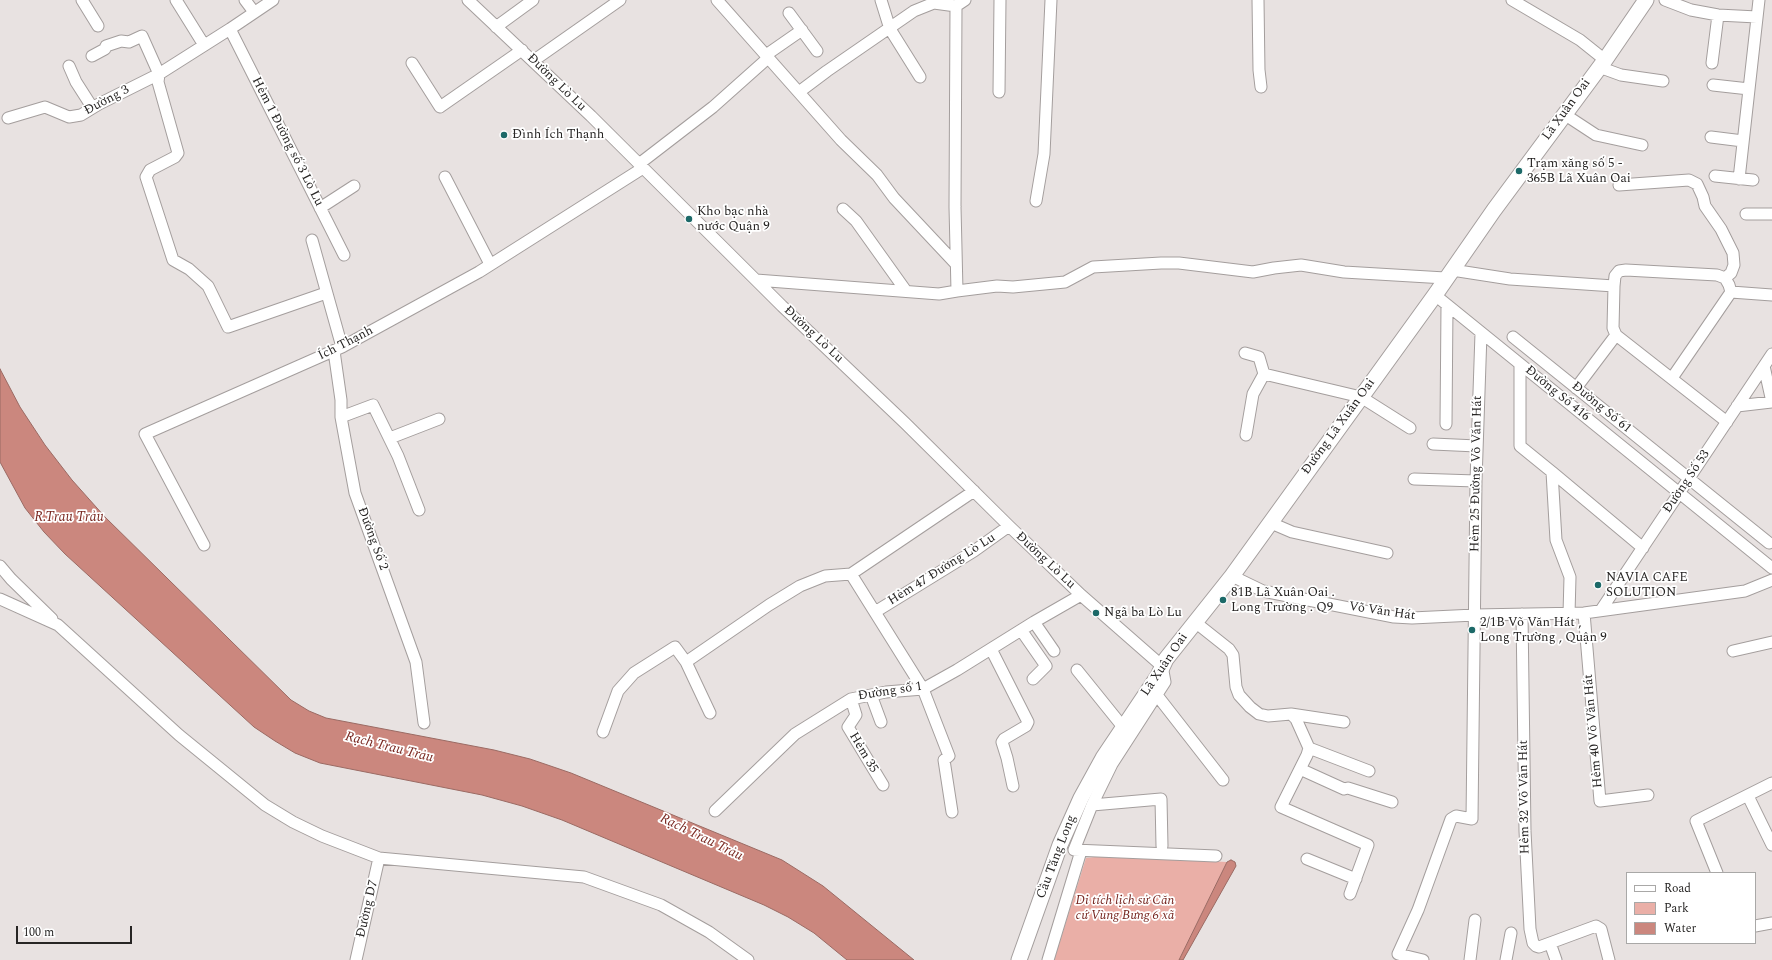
<!DOCTYPE html>
<html>
<head>
<meta charset="utf-8">
<style>
  body { margin:0 }
  #map { position:relative; width:1772px; height:960px; overflow:hidden; background:#e8e2e1; font-family:Spectral,serif }
  canvas { display:block }
  .legend { position:absolute; left:1626px; top:872px; width:130px; height:72px; box-sizing:border-box; background:#fff; border:1px solid #a9a8a7; margin:0; padding:5px 7px; list-style:none; font-size:12px; color:#272524 }
  .legend li { display:flex; align-items:center; gap:8px; height:20px }
  .legend b { width:20px; border:1px solid #a9a8a7 }
  .scale { position:absolute; left:16px; top:926px; width:116px; height:18px; box-sizing:border-box; border:2px solid #272524; border-top:0; padding-left:5px; font-size:12px; line-height:14px; white-space:nowrap; color:#272524; -webkit-text-stroke:3px #fff; paint-order:stroke }
</style>
</head>
<body>
<div id="map">
<canvas width="1772" height="960"></canvas>
<ul class="legend">
<li><b style="height:5px;background:#fff"></b>Road</li>
<li><b style="height:11px;background:#eaafa7"></b>Park</li>
<li><b style="height:11px;background:#cb877e"></b>Water</li>
</ul>
<div class="scale">100 m</div>
</div>
<script>
const ctx = document.querySelector('canvas').getContext('2d');
ctx.lineJoin = 'round';
function fill(path, color) { ctx.fillStyle = color; ctx.fill(path, 'evenodd'); }
const shape = rows => new Path2D(rows.map(r => 'M' + r).join(''));
function trace(path, color, width, dash) { ctx.strokeStyle = color; ctx.lineWidth = width; ctx.lineCap = dash ? 'butt' : 'round'; ctx.setLineDash(dash || []); ctx.stroke(path); }
function drawText(font, color, halo, rows, align = 'center') {
  ctx.font = font + ' Spectral,serif'; ctx.lineWidth = 3.5; ctx.setLineDash([]); ctx.textBaseline = 'middle'; ctx.strokeStyle = halo; ctx.fillStyle = color; for (const [text, x, y, turn = 0] of rows) {
    ctx.save(); ctx.translate(x, y); ctx.rotate((+turn || 0) * Math.PI / 180); ctx.textAlign = isNaN(turn) ? turn : align; if (halo) ctx.strokeText(text, 0, 0); ctx.fillText(text, 0, 0); ctx.restore();
  }
}
const green = shape([
  [1103,856,1227,862,1179,960,1054,960,1086,858]
]);
const water = shape([
  [0,369,20,407,45,445,72,480,105,517,291,700,309,711,326,718,494,750,530,759,571,773,782,860,823,886,914,960,847,960,814,933,788,917,764,905,562,820,522,806,482,795,320,763,295,753,275,741,254,727,65,554,44,532,25,508,0,462,0,369],
  [1231,860,1235,862,1236,866,1183,960,1179,960,1227,862,1231,860]
]);
const minor = shape([
  [82,0,98,26],
  [176,0,204,45],
  [245,0,254,12],
  [468,0,591,116,782,306,905,423,1009,526,1081,595,1162,666,1165,682,1112,764,1092,805,1074,850,1216,856],
  [717,0,841,140,877,175,894,198,956,264],
  [881,0,890,29,920,77],
  [1258,0,1259,70,1261,87],
  [1512,0,1580,40,1605,60],
  [1665,0,1691,10,1718,15,1757,17],
  [789,13,817,51],
  [496,27,533,0],
  [230,29,344,255],
  [766,55,802,30],
  [92,56,105,49,106,46,121,41,129,42,142,36,159,74],
  [533,61,620,0],
  [412,63,440,107,522,50],
  [1712,63,1718,15],
  [69,66,76,82,92,107],
  [1599,67,1621,75,1663,81],
  [159,74,158,82,178,153,175,157,150,170,146,177,173,260,189,269,208,286,228,327,326,293],
  [1713,85,1749,89],
  [799,92,827,71,914,11,934,3,956,6],
  [999,92,1000,0],
  [1564,114,1596,135,1642,145],
  [8,118,45,107,69,117,81,115,99,104,159,74,230,29,273,0],
  [1711,137,1743,141],
  [639,164,713,107,768,58],
  [1715,176,1753,180],
  [445,177,490,264],
  [1739,179,1759,0],
  [1619,185,1689,180,1697,184,1703,197,1705,206,1721,229,1733,253,1734,265,1731,273,1725,278],
  [1036,201,1044,154,1051,0],
  [320,208,354,186],
  [843,209,856,221,906,291],
  [1746,214,1772,214],
  [312,240,342,347],
  [1452,270,1510,279,1614,286],
  [756,280,939,294,957,291,955,207,956,6,965,0],
  [957,291,997,286,1013,287,1065,282,1093,267,1161,263,1179,263,1253,272,1274,268,1301,265,1344,272,1445,278],
  [1731,292,1772,295],
  [1435,295,1772,568],
  [1513,337,1769,543],
  [334,351,341,400,341,417,355,493,416,662,424,723],
  [1245,353,1259,357,1264,374],
  [1520,364,1520,446,1552,472,1556,540,1570,577,1569,614],
  [1764,366,1772,402],
  [1672,378,1731,292,1729,285,1725,278,1717,275,1626,270,1619,271,1615,276,1614,286,1613,328,1616,335,1727,422],
  [1576,388,1616,335],
  [1737,406,1772,402],
  [341,417,373,405,398,456,419,510],
  [1446,424,1447,306],
  [1246,435,1253,394,1264,374,1361,397,1410,428],
  [390,438,439,419],
  [1433,444,1477,446],
  [1552,472,1643,548],
  [1414,479,1476,481],
  [1271,523,1292,532,1387,553],
  [204,545,145,434,342,347,479,272,643,168],
  [0,566,11,579,52,619],
  [851,574,923,689,949,756,944,760,952,812],
  [1232,576,1263,591,1394,617,1412,618,1475,615,1584,613,1745,591,1772,580],
  [0,599,58,625,179,735,265,805,293,822,322,836,379,858,584,877,661,905,709,932,748,960],
  [1601,610,1772,354],
  [875,612,974,551,1009,526],
  [1584,613,1600,801,1648,795],
  [1522,614,1525,831,1530,929,1533,943,1536,946,1539,947,1550,943,1556,960],
  [1034,622,1054,651],
  [1195,622,1229,649,1233,655,1236,687,1239,695,1250,707,1259,714,1268,716,1291,714,1296,719,1309,748,1307,755,1281,807,1368,845,1350,894],
  [1021,630,1046,666,1033,679],
  [991,649,1028,722,1026,726,1004,739,1002,742,1007,758,1013,786],
  [1733,651,1772,642],
  [686,662,710,713],
  [1077,670,1123,727],
  [1156,694,1223,780],
  [871,695,881,722],
  [851,699,856,715,848,727,883,785],
  [1291,714,1344,722],
  [603,732,618,691,634,673,675,647,686,662,769,605,800,586,825,576,851,574,974,491],
  [1309,748,1369,771],
  [1300,769,1344,789,1348,788,1392,802],
  [1748,796,1772,845],
  [1092,805,1161,799,1162,846],
  [715,811,795,734,851,699,886,692,923,689,957,670,1034,622,1081,595],
  [1307,859,1356,879],
  [1717,873,1696,821,1772,783],
  [1755,926,1772,923],
  [1550,943,1596,926,1601,929,1609,960],
  [356,960,379,858],
  [1048,960,1081,851],
  [1423,960,1398,954,1418,910,1451,819,1456,816,1472,819,1476,481,1481,333],
  [1470,960,1475,920],
  [1506,960,1511,933]
]);
const major = shape([
  [1019,960,1060,845,1081,798,1103,758,1158,676,1166,659,1232,576,1435,295,1494,210,1605,60,1646,0]
]);
const markers = [
  [504,135,4,"#1c6968"],
  [1519,171,4,"#1c6968"],
  [689,219,4,"#1c6968"],
  [1598,585,4,"#1c6968"],
  [1223,600,4,"#1c6968"],
  [1096,613,4,"#1c6968"],
  [1472,630,4,"#1c6968"]
];
const streetNames = [
  ["Đường Lò Lu",556,83,44],
  ["Đường 3",107,101,-28],
  ["Lã Xuân Oai",1567,110,-54],
  ["Hẻm 1 Đường số 3 Lò Lu",287,142,63],
  ["Đường Lò Lu",813,335,43],
  ["Ích Thạnh",346,344,-27],
  ["Đường Số 416",1557,394,39],
  ["Đường Số 61",1601,408,39],
  ["Đường Lã Xuân Oai",1339,427,-54],
  ["Hẻm 25 Đường Võ Văn Hát",1477,474,-89],
  ["Đường Số 53",1687,482,-56],
  ["Đường Số 2",372,539,70],
  ["Đường Lò Lu",1045,561,43],
  ["Hẻm 47 Đường Lò Lu",942,570,-32],
  ["Võ Văn Hát",1382,612,8],
  ["Lã Xuân Oai",1165,665,-56],
  ["Đường số 1",890,692,-9],
  ["Hẻm 40 Võ Văn Hát",1594,731,-95],
  ["Hẻm 35",863,753,59],
  ["Hẻm 32 Võ Văn Hát",1525,797,-91],
  ["Cầu Tăng Long",1057,857,-69],
  ["Đường D7",368,909,-77]
];
const poiNames = [
  ["Đình Ích Thạnh",512,135],
  ["Trạm xăng số 5 -",1527,164],
  ["365B Lã Xuân Oai",1527,179],
  ["Kho bạc nhà",697,212],
  ["nước Quận 9",697,227],
  ["NAVIA CAFE",1606,578],
  ["SOLUTION",1606,593],
  ["81B Lã Xuân Oai .",1231,593],
  ["Long Trường . Q9",1231,608],
  ["Ngã ba Lò Lu",1104,613],
  ["2/1B Võ Văn Hát ,",1480,623],
  ["Long Trường , Quận 9",1480,638]
];
const parkNames = [
  ["Di tích lịch sử Căn",1125,901],
  ["cứ Vùng Bưng 6 xã",1125,916]
];
const waterNames = [
  ["R.Trau Trảu",69,518],
  ["Rạch Trau Trảu",389,748,14],
  ["Rạch Trau Trảu",701,838,26]
];
fill(green, '#eaafa7');
fill(water, '#cb877e');
trace(water, '#9a6a63', 1);
trace(minor, '#a49e9d', 13);
trace(major, '#a49e9d', 17);
trace(minor, '#fff', 11);
trace(major, '#fff', 15);
for (const [x, y, r, color] of markers) { const dot = new Path2D(); dot.arc(x, y, r, 0, 2 * Math.PI); ctx.fillStyle = color; ctx.fill(dot); trace(dot, '#fff', 1.5); }
drawText('13px', '#272524', '#fff', streetNames);
drawText('13px', '#272524', '#fff', poiNames, 'left');
drawText('italic 13px', '#75241e', '#fff', parkNames);
drawText('italic 14px', '#7a2922', '#fff', waterNames);
</script>
</body>
</html>
